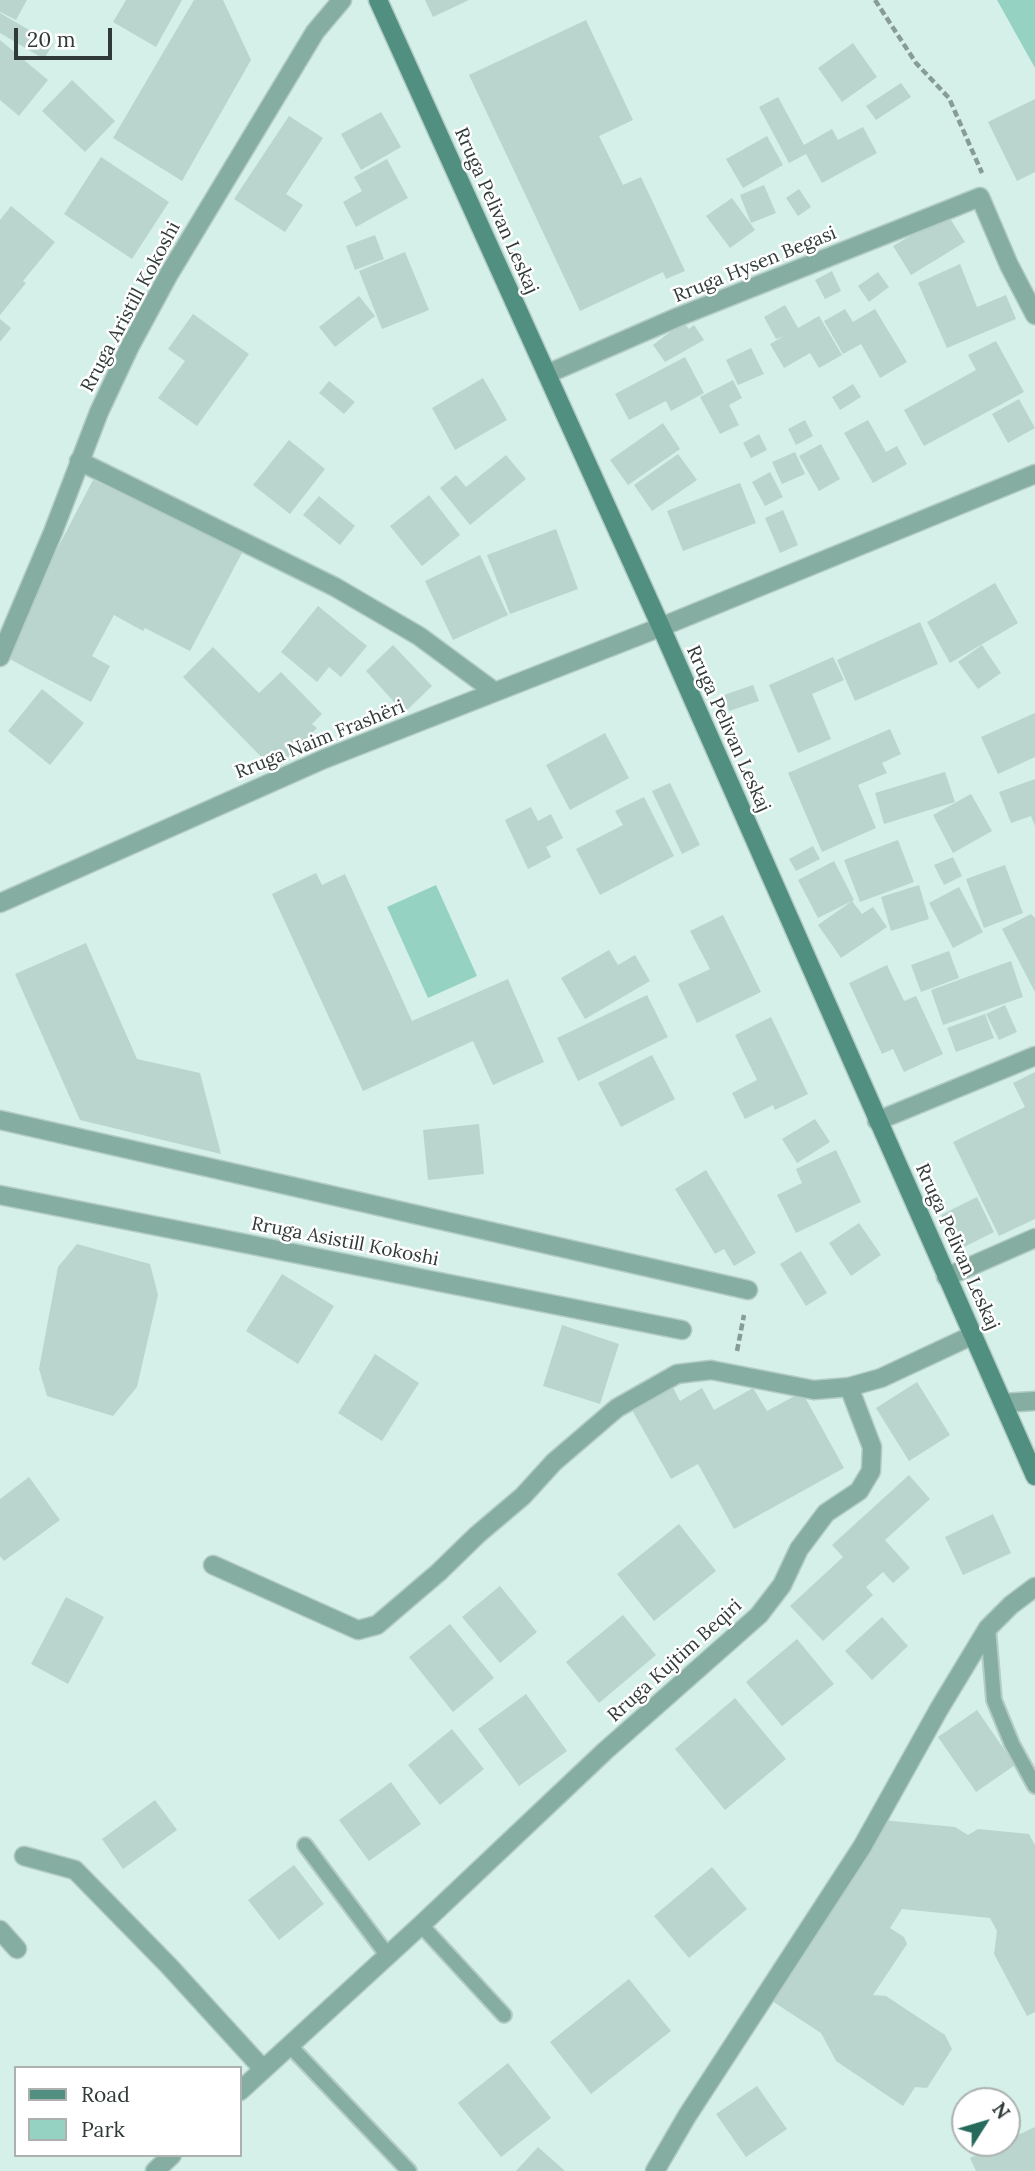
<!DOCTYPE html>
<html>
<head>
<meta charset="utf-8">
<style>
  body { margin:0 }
  #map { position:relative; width:1035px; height:2171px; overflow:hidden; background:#d4f0e8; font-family:Lora,serif }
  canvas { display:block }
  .legend { position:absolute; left:14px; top:2066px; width:228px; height:91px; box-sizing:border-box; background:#fff; border:2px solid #acb1af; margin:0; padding:9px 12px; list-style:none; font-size:21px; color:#303b38 }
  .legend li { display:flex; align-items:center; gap:14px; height:35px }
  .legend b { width:35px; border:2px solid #acb1af }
  .north { position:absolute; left:951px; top:2087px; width:70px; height:70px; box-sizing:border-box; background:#fff; border:2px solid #acb1af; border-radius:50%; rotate:53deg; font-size:19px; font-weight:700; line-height:28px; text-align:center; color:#303b38 }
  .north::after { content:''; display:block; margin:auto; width:24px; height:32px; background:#266a5b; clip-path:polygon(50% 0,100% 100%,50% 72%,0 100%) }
  .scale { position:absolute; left:14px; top:28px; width:98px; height:32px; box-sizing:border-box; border:4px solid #303b38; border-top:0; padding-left:9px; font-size:21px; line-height:24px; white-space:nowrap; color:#303b38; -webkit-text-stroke:5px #fff; paint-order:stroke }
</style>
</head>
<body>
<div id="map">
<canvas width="1035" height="2171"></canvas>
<ul class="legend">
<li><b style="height:9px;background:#518f80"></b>Road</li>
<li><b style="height:19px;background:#95d2c2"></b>Park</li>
</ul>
<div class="north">N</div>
<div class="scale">20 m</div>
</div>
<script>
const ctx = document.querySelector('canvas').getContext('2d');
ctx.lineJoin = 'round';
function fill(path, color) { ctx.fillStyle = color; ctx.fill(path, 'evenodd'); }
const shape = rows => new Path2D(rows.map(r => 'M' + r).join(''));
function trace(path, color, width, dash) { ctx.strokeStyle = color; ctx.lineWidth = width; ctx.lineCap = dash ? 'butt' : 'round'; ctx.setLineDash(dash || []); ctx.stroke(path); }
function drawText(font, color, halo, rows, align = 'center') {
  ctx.font = font + ' Lora,serif'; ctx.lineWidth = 5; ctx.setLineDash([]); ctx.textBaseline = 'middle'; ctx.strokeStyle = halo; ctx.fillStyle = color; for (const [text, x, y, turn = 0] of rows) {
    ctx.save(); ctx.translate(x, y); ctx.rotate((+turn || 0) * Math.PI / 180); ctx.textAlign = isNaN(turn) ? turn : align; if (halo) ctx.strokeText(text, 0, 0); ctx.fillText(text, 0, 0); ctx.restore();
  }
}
const green = shape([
  [997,0,1035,0,1035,68],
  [436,885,477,976,428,998,387,907]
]);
const building = shape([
  [0,0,27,0,16,20,0,12],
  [126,0,182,0,156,47,113,22],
  [194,0,223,0,251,60,182,181,113,138],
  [425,0,469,0,433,17],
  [0,13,53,44,44,59,0,33],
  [586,20,633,120,599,136,623,185,641,177,685,271,666,279,663,272,580,311,469,75],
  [0,40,48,80,19,116,0,100],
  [853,43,877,77,842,102,818,68],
  [72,80,115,121,85,152,42,111],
  [901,83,911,97,876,120,866,106],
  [778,97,804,145,832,129,838,140,863,127,877,153,822,183,806,154,789,163,759,107],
  [1035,99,1035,172,1017,181,988,122],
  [381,112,401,147,361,170,341,134],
  [289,116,323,138,286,194,303,205,285,232,234,199],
  [767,136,783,165,743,188,726,159],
  [101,157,169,202,132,259,64,214],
  [387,159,408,198,356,227,343,202,362,191,354,177],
  [764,185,776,213,751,223,740,195],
  [799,189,811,207,798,216,786,198],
  [732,198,755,230,730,248,706,216],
  [11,206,55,242,23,281,26,283,0,315,0,220],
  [947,214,965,242,911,275,893,246],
  [375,235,384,259,355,270,346,246],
  [405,252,429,310,382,329,359,271],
  [960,264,977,307,1006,295,1016,319,947,348,918,283],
  [832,271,841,291,825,299,815,280],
  [878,272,889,287,869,302,858,286],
  [359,296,375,316,335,347,319,327],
  [785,305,798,328,819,316,842,355,819,368,810,353,784,368,770,344,784,336,776,339,764,317],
  [845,309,853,322,875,309,907,362,880,378,861,344,843,354,824,321],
  [193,314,249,354,197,426,158,398,185,361,168,349],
  [0,319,11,328,0,342],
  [683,322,689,329,694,325,704,340,665,362,653,345],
  [996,341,1024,392,924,446,904,410,976,370,968,355],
  [751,348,764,374,738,385,726,360],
  [685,357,704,393,671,411,666,401,629,420,615,394],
  [483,378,507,420,455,450,432,408],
  [733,380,742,398,729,405,739,425,720,434,700,397],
  [329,381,355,402,344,414,319,393],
  [853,384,861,397,840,410,832,397],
  [1019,399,1035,428,1008,443,992,414],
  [805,420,813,436,796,445,788,429],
  [868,420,886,452,897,446,907,464,873,483,844,433],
  [663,423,680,449,628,485,610,460],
  [759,434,767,450,751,458,743,443],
  [289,440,325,469,290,514,253,485],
  [821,444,840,479,819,491,799,456],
  [795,452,805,474,782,484,772,462],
  [678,454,697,480,652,511,634,485],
  [506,455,526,479,470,525,440,488,456,475,466,487],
  [770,472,783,497,765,506,752,482],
  [93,480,243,551,190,651,145,628,143,631,114,615,92,656,110,666,91,702,2,655],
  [740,483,756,523,683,551,667,511],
  [429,495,460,535,422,566,390,526],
  [319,496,355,526,340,545,303,515],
  [783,510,798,545,780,553,765,518],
  [556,529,578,589,510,614,487,555],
  [480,555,508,615,453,640,425,581],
  [995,583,1018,623,950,663,927,622],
  [318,606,367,646,341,677,329,667,317,682,281,652],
  [920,622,938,664,855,701,837,660],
  [393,645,432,686,404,713,366,671],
  [982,645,1001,673,978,689,958,662],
  [213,647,259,693,281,672,322,714,312,724,317,728,275,771,183,677],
  [833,657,844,680,812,694,831,739,798,753,769,685],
  [753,685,759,701,729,711,724,695],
  [42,689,84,723,50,765,8,731],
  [1035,713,1035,757,998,774,981,737],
  [890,729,901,754,882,763,887,773,858,785,876,828,822,852,788,773],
  [605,733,629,778,570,810,546,765],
  [945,772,955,802,884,824,875,793],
  [1035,779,1035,826,1031,816,1011,823,999,792],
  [670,783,700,845,682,854,652,791],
  [971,794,992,831,953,853,933,815],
  [644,797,674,856,600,895,576,849,623,825,615,811],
  [531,807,538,821,551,814,563,838,546,847,551,857,528,869,505,820],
  [898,840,914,882,860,902,844,860],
  [813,846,820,859,796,871,789,859],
  [953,857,962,876,944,885,934,865],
  [834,861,854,900,818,918,798,880],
  [1005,865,1023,913,984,928,966,879],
  [316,873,322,885,345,874,412,1021,508,979,544,1062,493,1085,473,1041,363,1091,272,894],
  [919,885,929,919,891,931,881,897],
  [959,887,983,932,953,948,929,903],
  [852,901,862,914,873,907,887,927,841,958,818,925],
  [1031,914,1035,918,1035,992,1002,929],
  [723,915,761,992,697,1023,678,984,710,969,690,931],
  [86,943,137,1059,200,1073,221,1154,80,1120,15,974],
  [609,950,618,965,635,955,650,981,585,1019,561,978],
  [949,951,959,978,921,992,911,965],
  [1011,961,1023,997,943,1025,931,990],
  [887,965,904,1001,916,996,943,1054,904,1072,893,1049,882,1054,849,983],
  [647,995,668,1037,578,1081,557,1038],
  [1005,1005,1017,1032,999,1040,986,1014],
  [985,1014,994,1038,956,1052,947,1028],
  [771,1017,808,1094,775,1110,773,1105,745,1119,732,1093,757,1080,735,1035],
  [652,1055,675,1099,621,1127,598,1083],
  [1035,1072,1035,1219,999,1236,953,1142,1025,1107,1013,1083],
  [815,1119,830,1142,797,1163,782,1139],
  [479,1124,484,1174,428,1180,423,1130],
  [836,1150,861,1202,796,1233,777,1195,802,1183,796,1169],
  [706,1170,756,1253,734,1266,724,1249,715,1254,675,1189],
  [977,1197,994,1232,958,1250,941,1215],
  [859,1223,881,1255,851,1276,829,1243],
  [77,1244,150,1264,158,1295,137,1387,113,1416,47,1396,39,1369,58,1267],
  [801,1251,827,1293,806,1306,780,1264],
  [282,1274,334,1306,298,1364,246,1331],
  [562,1325,619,1344,600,1404,543,1386],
  [375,1354,419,1383,382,1441,338,1413],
  [669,1380,680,1401,702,1388,714,1410,753,1388,767,1411,802,1392,844,1468,734,1529,698,1464,671,1479,628,1403],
  [917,1382,950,1435,909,1461,876,1408],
  [909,1475,930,1499,885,1540,910,1568,893,1583,883,1572,866,1587,873,1595,823,1641,790,1606,843,1557,832,1545],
  [29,1477,60,1520,4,1561,0,1556,0,1499],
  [993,1514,1011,1553,963,1575,945,1537],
  [679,1524,716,1571,654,1621,617,1574],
  [500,1586,537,1632,500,1663,462,1617],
  [66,1597,104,1617,68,1684,31,1664],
  [623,1615,656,1655,599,1703,566,1662],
  [882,1617,908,1646,872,1680,845,1651],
  [450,1624,494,1678,453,1712,409,1657],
  [797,1639,834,1684,782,1726,746,1682],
  [526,1694,567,1751,519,1786,478,1729],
  [735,1698,786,1759,725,1810,675,1749],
  [977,1710,1015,1765,976,1792,938,1737],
  [452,1729,484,1769,440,1805,408,1765],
  [391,1782,421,1824,369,1861,339,1820],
  [155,1800,177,1830,123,1869,102,1839],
  [882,1820,955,1827,968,1835,978,1829,1029,1834,1035,1845,1035,2012,1027,2016,994,1954,997,1931,990,1918,902,1909,890,1928,904,1937,907,1944,873,1995,886,1996,945,2035,952,2049,927,2088,915,2087,903,2106,836,2061,821,2033,766,1997],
  [294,1865,324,1904,279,1940,248,1900],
  [712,1867,747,1909,689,1958,654,1916],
  [629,1979,671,2031,591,2094,550,2042],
  [508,2063,551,2118,501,2157,458,2103],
  [757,2086,787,2129,746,2157,716,2114],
  [1035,2127,1035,2171,976,2171,970,2158,1001,2143,1007,2143,1007,2140],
  [538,2147,565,2171,516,2171]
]);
const path = shape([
  [875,0,916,63,949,98,982,173],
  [737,1351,744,1315]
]);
const service = shape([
  [988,1628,994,1700,1012,1744,1035,1786],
  [305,1845,388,1956],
  [421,1925,504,2015],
  [289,2045,409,2171]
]);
const minor = shape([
  [547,374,678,317,980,197,1009,265,1035,315],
  [79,461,335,587,419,636,495,692],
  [0,657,53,532,99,412,130,346,169,274,315,32,342,0],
  [0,903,324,759,661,627,1035,474],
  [0,1120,748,1290],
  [877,1121,1035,1056],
  [0,1195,682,1330],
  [946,1277,1035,1238],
  [1003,1403,1035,1401],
  [213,1565,358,1630,377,1625,439,1572,477,1535,523,1496,554,1462,617,1408,677,1374,711,1370,814,1390,849,1387,881,1378,973,1335],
  [24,1856,75,1870,169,1966,263,2069],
  [0,1930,17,1949],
  [240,2091,421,1925,605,1751,759,1615,782,1585,799,1549,826,1513,859,1491,871,1471,872,1447,849,1387],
  [155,2171,172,2155],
  [655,2171,687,2116,862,1847,939,1709,988,1628,1011,1605,1035,1587]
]);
const secondary = shape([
  [378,0,661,627,1035,1476]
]);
const streetNames = [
  ["Rruga Pelivan Leskaj",496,211,66],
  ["Rruga Hysen Begasi",755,265,-22],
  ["Rruga Aristill Kokoshi",131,307,-62],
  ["Rruga Pelivan Leskaj",728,729,66],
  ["Rruga Naim Frashëri",320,740,-22],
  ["Rruga Asistill Kokoshi",345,1242,11],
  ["Rruga Pelivan Leskaj",957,1247,66],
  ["Rruga Kujtim Beqiri",675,1661,-42]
];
fill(green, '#95d2c2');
fill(building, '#b9d5cd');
trace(service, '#b3ccc5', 18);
trace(minor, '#b3ccc5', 21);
trace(secondary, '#b3ccc5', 21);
trace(path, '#889c96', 4.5, [7, 3.5]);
trace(service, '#85ada2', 14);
trace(minor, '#85ada2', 18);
trace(secondary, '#518f80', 18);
drawText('19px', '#303b38', '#fff', streetNames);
</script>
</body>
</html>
